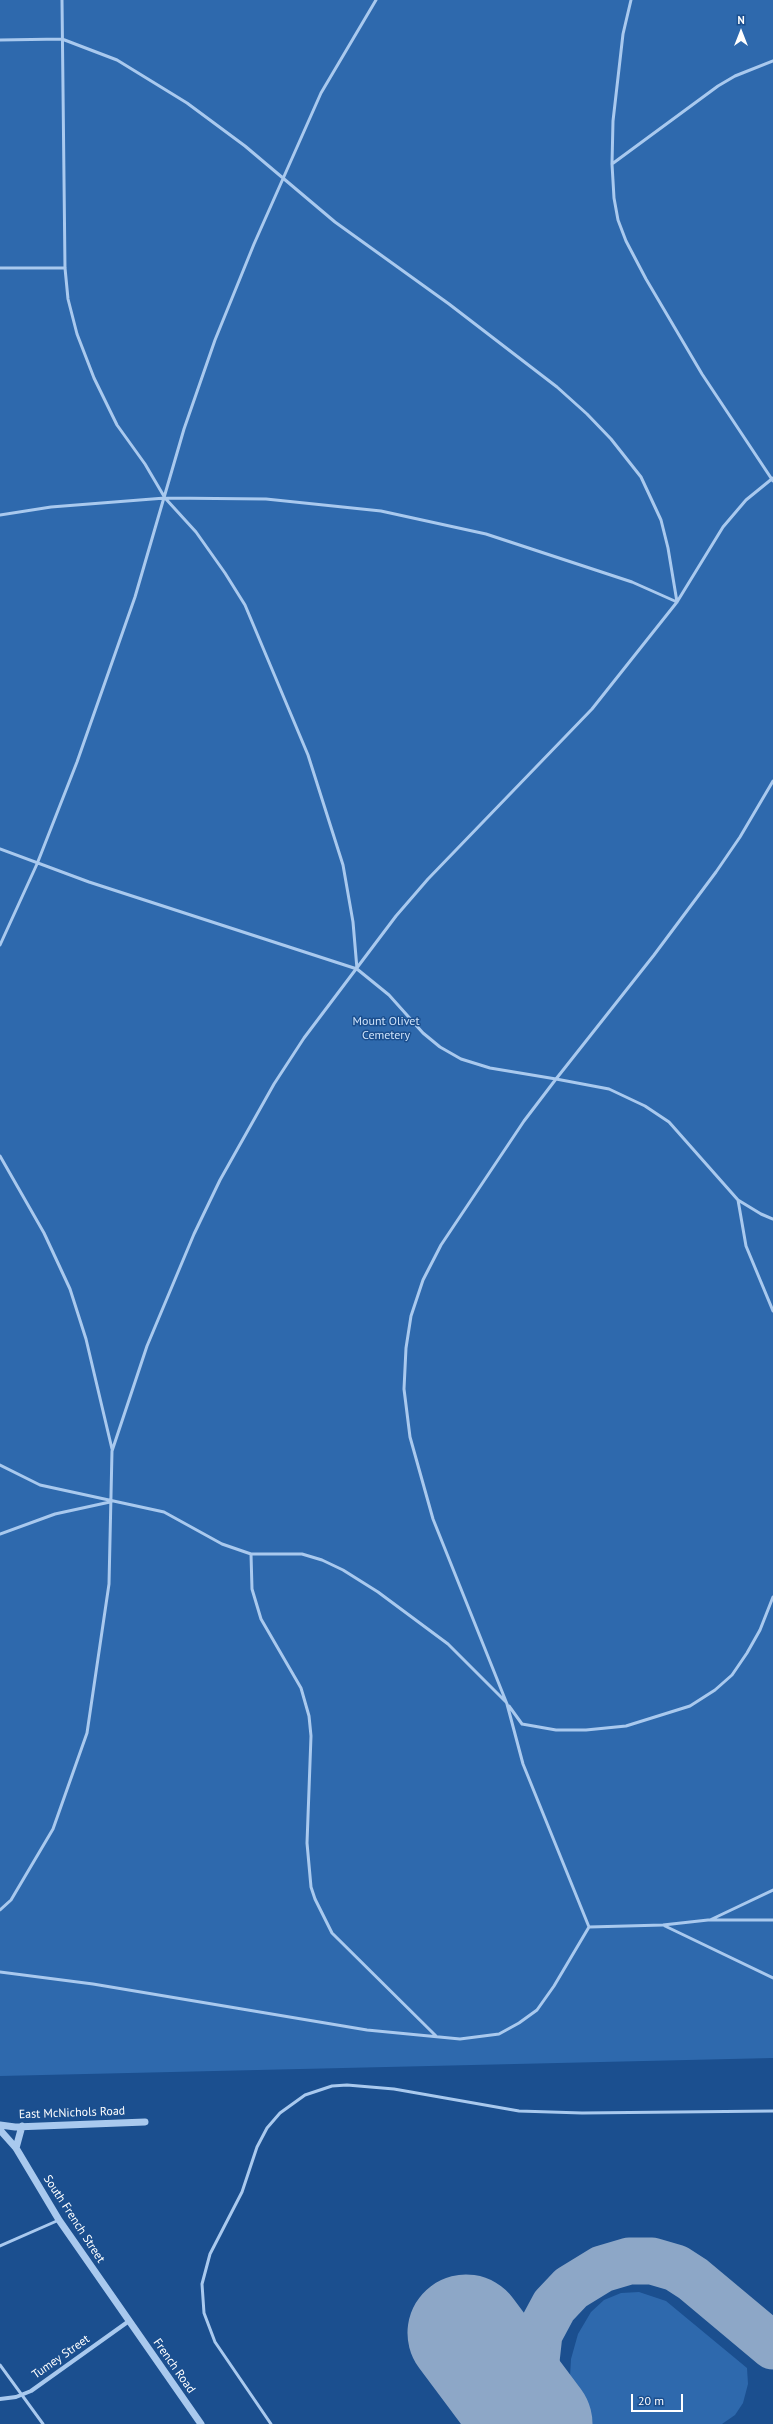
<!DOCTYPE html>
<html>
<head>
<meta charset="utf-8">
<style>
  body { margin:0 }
  #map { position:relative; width:773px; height:2424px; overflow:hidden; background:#1b4f8f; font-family:"PT Sans",sans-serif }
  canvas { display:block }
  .north { position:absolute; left:721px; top:12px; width:40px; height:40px; -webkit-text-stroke:3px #1b4f8f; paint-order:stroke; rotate:0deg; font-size:11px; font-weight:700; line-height:16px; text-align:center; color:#fff }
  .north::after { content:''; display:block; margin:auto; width:14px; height:18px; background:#fff; clip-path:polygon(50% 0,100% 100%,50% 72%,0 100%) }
  .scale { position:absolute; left:631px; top:2394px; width:52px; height:18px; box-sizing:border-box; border:2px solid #fff; border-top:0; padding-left:5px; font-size:12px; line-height:14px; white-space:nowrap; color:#fff; -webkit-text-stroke:3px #1b4f8f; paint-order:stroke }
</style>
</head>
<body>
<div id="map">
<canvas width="773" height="2424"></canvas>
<div class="north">N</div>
<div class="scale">20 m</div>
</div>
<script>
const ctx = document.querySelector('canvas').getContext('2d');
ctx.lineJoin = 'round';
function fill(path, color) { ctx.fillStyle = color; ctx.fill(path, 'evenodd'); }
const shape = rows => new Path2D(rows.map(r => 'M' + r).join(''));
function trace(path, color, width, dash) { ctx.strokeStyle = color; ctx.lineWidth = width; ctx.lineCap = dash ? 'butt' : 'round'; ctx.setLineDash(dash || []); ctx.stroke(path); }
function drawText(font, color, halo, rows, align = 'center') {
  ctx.font = font + ' "PT Sans",sans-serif'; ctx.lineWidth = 3; ctx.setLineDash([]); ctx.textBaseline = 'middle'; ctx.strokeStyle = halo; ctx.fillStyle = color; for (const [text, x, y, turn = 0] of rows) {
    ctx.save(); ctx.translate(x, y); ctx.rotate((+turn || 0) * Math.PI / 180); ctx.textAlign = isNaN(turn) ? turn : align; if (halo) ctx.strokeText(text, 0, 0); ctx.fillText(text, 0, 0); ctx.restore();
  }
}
const green = shape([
  [0,0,773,0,773,2058,0,2076],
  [639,2292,666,2301,747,2368,748,2384,743,2403,735,2415,722,2424,584,2424,586,2422,575,2401,570,2377,571,2359,578,2334,591,2312,604,2300,621,2293]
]);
const taxiway = shape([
  [542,2424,537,2410,534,2379,539,2334,554,2306,571,2288,602,2269,629,2261,652,2261,676,2268,693,2279,773,2346]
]);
const runway = shape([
  [466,2333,534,2424]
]);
const service = shape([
  [62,0,65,268,68,299,77,334,94,378,117,425,145,464,165,498,196,532,225,573,245,605,308,755,343,865,353,922,357,969],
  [631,0,623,34,613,121,612,164,614,198,618,220,626,241,646,279,702,374,773,481],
  [0,40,62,39,117,60,187,103,245,146,335,222,449,304,557,387,587,414,611,439,641,477,661,520,668,548,677,602],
  [612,164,718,86,735,76,773,61],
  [0,268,65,268],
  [0,515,51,507,165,498,266,499,381,511,486,534,632,582,677,602],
  [0,849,89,882,357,969,389,995,423,1033,440,1047,461,1059,490,1068,556,1079,654,955,716,872,740,837,773,781],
  [0,945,37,864,77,762,135,597,184,429,215,340,254,244,321,93,376,0],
  [0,1156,44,1233,70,1289,86,1339,112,1449],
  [738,1200,746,1246,773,1311],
  [0,1465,40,1485,164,1512,222,1544,251,1554,302,1554,322,1560,343,1570,378,1592,448,1644,506,1702],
  [0,1534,55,1514,110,1502],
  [251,1554,252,1589,261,1619,301,1688,309,1716,311,1736,307,1843,311,1887,315,1899,332,1933,436,2036],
  [509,1706,522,1724,556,1730,586,1730,626,1726,690,1706,715,1690,732,1675,747,1653,760,1630,773,1597],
  [0,1910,11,1900,53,1829,87,1733,109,1584,112,1451,147,1346,194,1234,220,1180,274,1084,304,1038,396,916,428,879,592,709,677,602,723,527,746,500,773,478],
  [710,1920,773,1890],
  [665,1926,773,1978],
  [589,1927,523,1764,507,1704,433,1519,410,1437,404,1389,406,1348,411,1316,423,1280,441,1245,524,1121,556,1079,609,1089,645,1106,669,1122,738,1200,761,1214,773,1219],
  [0,1972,93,1984,367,2030,460,2039,499,2034,519,2023,537,2010,554,1986,589,1927,663,1925,708,1920,773,1920],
  [0,2246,59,2220],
  [0,2365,43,2424],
  [271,2424,215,2342,204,2313,202,2284,210,2254,242,2192,257,2147,267,2128,280,2113,305,2095,332,2086,347,2085,394,2089,519,2111,582,2113,773,2111]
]);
const minor = shape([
  [0,2399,16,2397,31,2391,129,2321]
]);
const tertiary = shape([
  [0,2125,15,2127,145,2122],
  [0,2130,16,2148,59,2220,201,2424],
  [16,2148,22,2126]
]);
const parkNames = [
  ["Mount Olivet",386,1022],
  ["Cemetery",386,1036]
];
const streetNames = [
  ["East McNichols Road",72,2113,-2],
  ["South French Street",74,2219,57],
  ["Tumey Street",61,2357,-35],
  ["French Road",174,2366,55]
];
fill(green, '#2e69ad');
trace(taxiway, '#8da7c7', 47);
trace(runway, '#8da7c7', 117);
trace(service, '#a9c9ee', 3);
trace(minor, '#a9c9ee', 4);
trace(tertiary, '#a9c9ee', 7);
drawText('12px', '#cfe3fa', '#1b4f8f', parkNames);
drawText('12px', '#fff', '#1b4f8f', streetNames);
</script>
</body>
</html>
